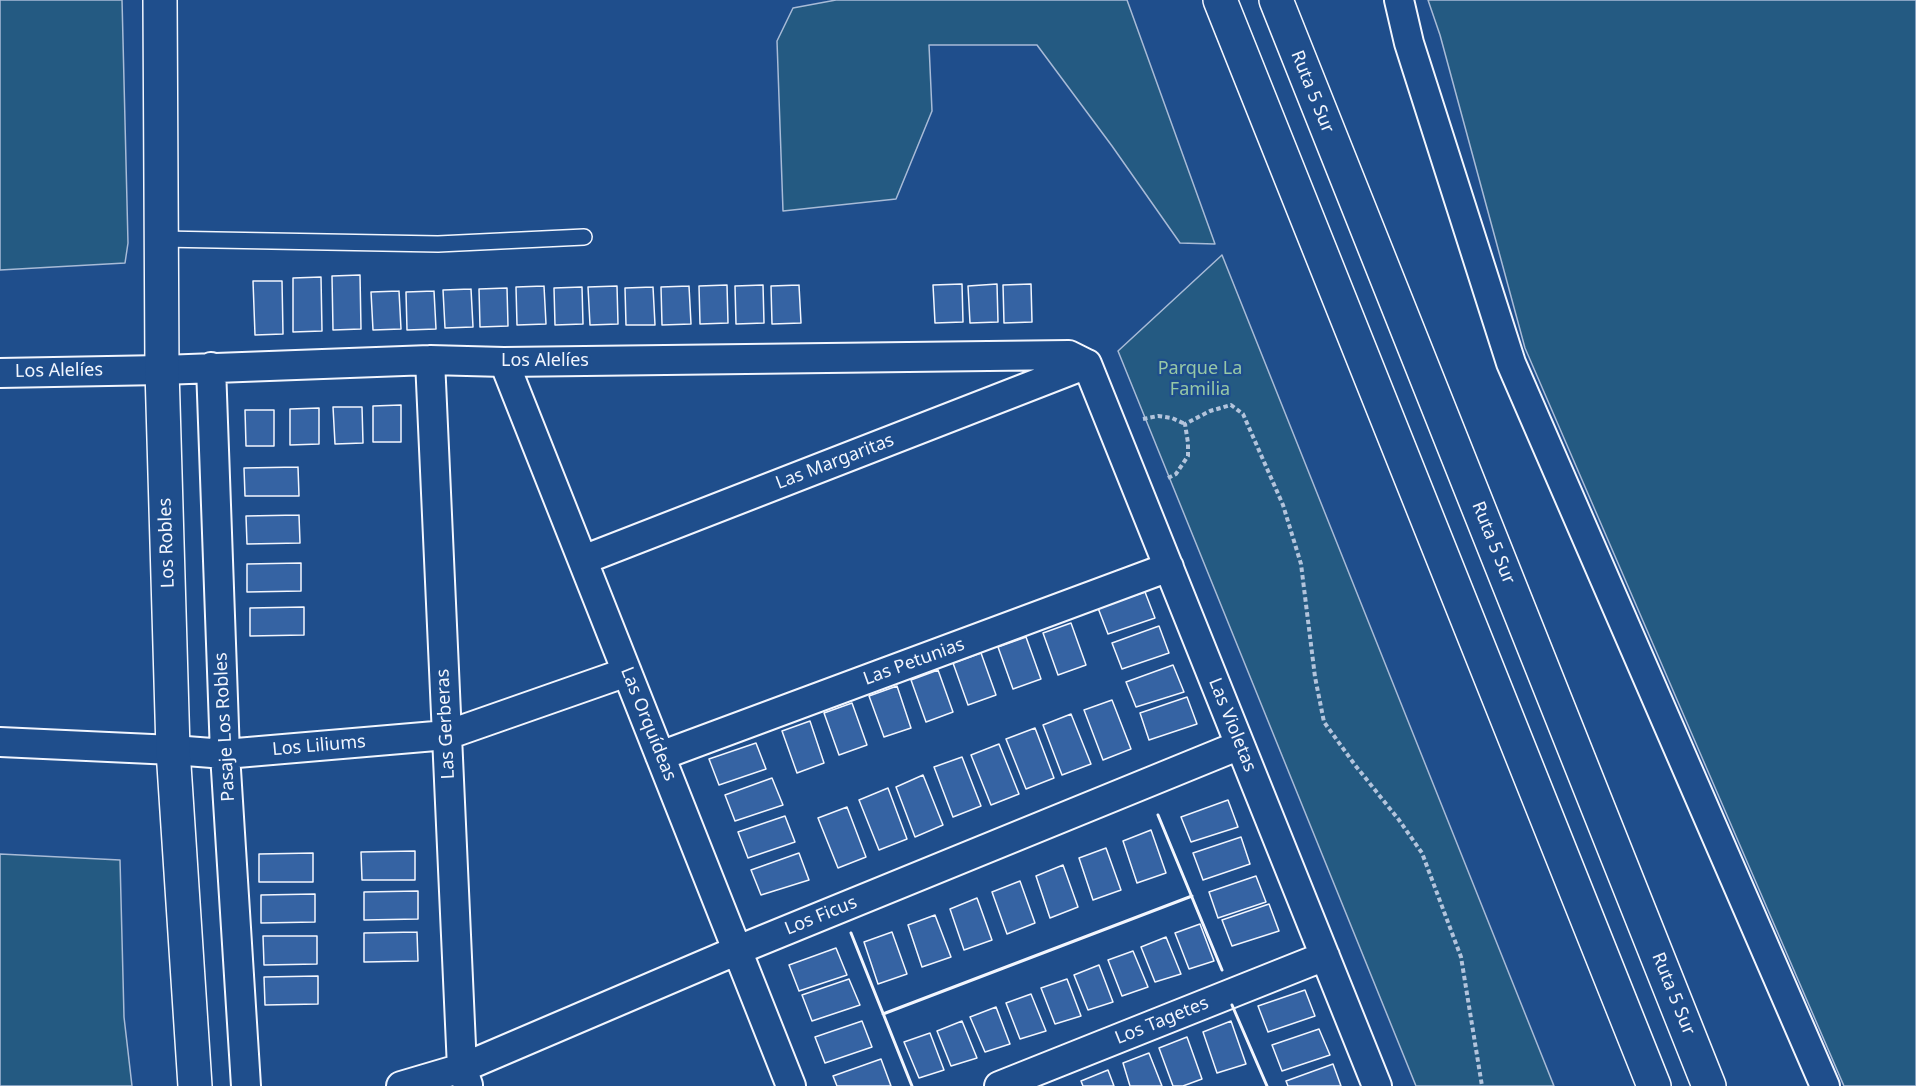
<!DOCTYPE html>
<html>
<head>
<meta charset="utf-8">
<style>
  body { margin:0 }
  canvas { display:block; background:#1f4e8c }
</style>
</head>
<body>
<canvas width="1916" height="1086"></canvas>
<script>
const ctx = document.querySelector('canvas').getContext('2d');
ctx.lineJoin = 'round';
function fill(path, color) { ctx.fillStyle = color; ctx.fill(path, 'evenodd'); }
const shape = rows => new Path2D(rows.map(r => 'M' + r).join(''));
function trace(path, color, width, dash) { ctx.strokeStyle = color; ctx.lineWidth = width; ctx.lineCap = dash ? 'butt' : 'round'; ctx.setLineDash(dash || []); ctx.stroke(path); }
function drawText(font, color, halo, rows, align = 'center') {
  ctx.font = font + ' "Noto Sans",sans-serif'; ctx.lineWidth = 4.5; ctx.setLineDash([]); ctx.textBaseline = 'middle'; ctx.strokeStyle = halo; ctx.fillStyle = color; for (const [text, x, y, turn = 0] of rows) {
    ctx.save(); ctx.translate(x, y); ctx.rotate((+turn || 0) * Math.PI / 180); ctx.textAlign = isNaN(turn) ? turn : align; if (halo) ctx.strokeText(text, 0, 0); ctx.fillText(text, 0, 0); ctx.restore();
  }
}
const green = shape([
  [0,0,122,0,128,243,125,263,0,270,0,0],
  [836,0,1127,0,1215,244,1180,243,1112,146,1037,45,929,45,932,111,896,199,783,211,777,41,793,8,836,0],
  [1428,0,1916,0,1916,1086,1844,1086,1525,348,1440,35,1428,0],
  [1222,255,1408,721,1554,1086,1416,1086,1118,351,1222,255],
  [0,854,120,860,124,1017,132,1086,0,1086,0,854]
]);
const building = shape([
  [360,275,361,329,333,330,332,276,360,275],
  [321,277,322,331,293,332,293,278,321,277],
  [253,281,282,281,283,334,255,335,253,281],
  [962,284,963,322,935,323,933,285,962,284],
  [997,284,998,322,970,323,968,286,997,284],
  [1031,284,1032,322,1004,323,1003,285,1031,284],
  [727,285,728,323,700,324,699,286,727,285],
  [763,285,764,323,736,324,735,286,763,285],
  [799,285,801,323,772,324,771,286,799,285],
  [544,286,546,324,517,325,516,287,544,286],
  [617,286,618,324,590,325,588,287,617,286],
  [689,286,691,324,662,325,661,287,689,286],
  [582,287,583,324,555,325,554,288,582,287],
  [653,287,655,325,626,325,625,288,653,287],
  [507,288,508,326,480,327,479,289,507,288],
  [471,289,473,327,445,328,443,290,471,289],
  [399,291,401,329,373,330,371,292,399,291],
  [434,291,436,329,407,330,406,292,434,291],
  [401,405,401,442,373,442,373,406,401,405],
  [333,407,362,407,363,443,335,444,333,407],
  [319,408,319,444,290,445,290,409,319,408],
  [245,410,274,410,274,446,246,446,245,410],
  [298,467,299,496,245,496,244,468,298,467],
  [299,515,300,543,247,544,246,516,299,515],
  [301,563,301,591,247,592,247,564,301,563],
  [1145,592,1155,618,1108,634,1098,608,1145,592],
  [304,607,304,635,250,636,250,608,304,607],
  [1071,623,1086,665,1058,675,1043,633,1071,623],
  [1159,626,1169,653,1122,669,1112,643,1159,626],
  [1026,637,1041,679,1013,689,998,647,1026,637],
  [981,653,996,695,968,705,953,663,981,653],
  [1173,665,1184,692,1136,707,1126,682,1173,665],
  [938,670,953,712,926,722,911,680,938,670],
  [897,686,911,728,884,737,869,696,897,686],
  [1187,697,1197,724,1149,740,1140,713,1187,697],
  [1112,700,1131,749,1103,760,1084,710,1112,700],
  [852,703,867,745,839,755,824,713,852,703],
  [1071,714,1091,764,1062,775,1043,725,1071,714],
  [810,721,824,763,797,773,782,731,810,721],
  [1035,728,1054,778,1026,789,1006,739,1035,728],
  [756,743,766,769,719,785,709,759,756,743],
  [999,744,1019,794,991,805,971,755,999,744],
  [962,757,981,806,953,817,934,767,962,757],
  [923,775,943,825,915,837,896,787,923,775],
  [772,778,783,805,735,821,725,795,772,778],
  [888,788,907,839,879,850,859,800,888,788],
  [1228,800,1238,827,1191,842,1181,817,1228,800],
  [847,807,866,857,838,868,818,818,847,807],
  [785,816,795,842,748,858,738,832,785,816],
  [1151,830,1166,873,1137,883,1123,841,1151,830],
  [1241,837,1250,864,1203,880,1193,853,1241,837],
  [1106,848,1121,890,1093,900,1079,858,1106,848],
  [415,851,415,880,362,880,361,852,415,851],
  [313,853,313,882,259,882,259,854,313,853],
  [799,853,809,880,761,895,751,870,799,853],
  [1063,865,1078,907,1050,918,1036,876,1063,865],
  [1256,876,1266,902,1218,918,1209,892,1256,876],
  [1020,881,1035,923,1007,934,992,892,1020,881],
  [418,891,418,919,364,920,364,892,418,891],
  [315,894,315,922,261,923,261,895,315,894],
  [977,898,992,940,964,950,950,909,977,898],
  [1269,904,1279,931,1232,946,1222,920,1269,904],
  [935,915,951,957,922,967,908,925,935,915],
  [1200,924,1214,961,1189,969,1175,933,1200,924],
  [417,932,418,961,364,962,364,933,417,932],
  [892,932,907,974,878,984,864,942,892,932],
  [263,936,317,936,317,964,264,965,263,936],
  [1166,937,1181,974,1155,982,1141,947,1166,937],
  [836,948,847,975,799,991,789,965,836,948],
  [1133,951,1148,987,1122,996,1108,960,1133,951],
  [1099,965,1113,1002,1088,1010,1074,975,1099,965],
  [318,976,318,1004,265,1005,264,977,318,976],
  [849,979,860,1005,812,1021,802,995,849,979],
  [1067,979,1081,1016,1055,1024,1041,988,1067,979],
  [1305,990,1315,1016,1268,1032,1258,1006,1305,990],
  [1031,994,1046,1031,1020,1039,1006,1003,1031,994],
  [996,1007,1010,1044,985,1052,970,1017,996,1007],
  [862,1021,872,1047,825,1063,815,1037,862,1021],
  [962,1021,977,1058,951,1066,937,1031,962,1021],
  [1231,1021,1246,1064,1217,1073,1203,1032,1231,1021],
  [1319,1029,1330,1055,1282,1071,1272,1045,1319,1029],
  [930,1033,944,1070,919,1078,904,1042,930,1033],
  [1187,1037,1202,1079,1183,1086,1173,1086,1159,1048,1187,1037],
  [1149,1053,1162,1086,1130,1086,1123,1063,1149,1053],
  [881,1059,891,1086,837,1086,833,1076,881,1059],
  [1333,1064,1341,1086,1288,1086,1286,1081,1333,1064],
  [1108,1070,1114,1086,1083,1086,1081,1081,1108,1070]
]);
const path = shape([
  [1143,419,1158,416,1172,418,1185,424],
  [1168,478,1176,474,1188,456,1188,443,1185,424,1210,411,1231,405,1243,414,1283,505,1301,564,1315,677,1324,722,1355,765,1399,820,1422,853,1461,957,1482,1086]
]);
const service = shape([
  [161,239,438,244,584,237]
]);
const minor = shape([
  [1399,0,1409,43,1511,363,1825,1086],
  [430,360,462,1068,468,1085],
  [504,362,791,1086],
  [1087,364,1377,1086],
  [211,367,225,754,246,1086],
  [0,373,162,370,430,360,504,362,1069,355,1087,364],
  [583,560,1087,364],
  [0,742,173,750,225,754,447,735,627,672],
  [660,756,1169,567],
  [401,1086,462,1068,738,950,1240,745],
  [999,1086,1325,956]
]);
const tertiary = shape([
  [160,0,162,370,173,750,195,1086]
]);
const motorway = shape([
  [1220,0,1654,1086],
  [1276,0,1709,1086]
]);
const wall = shape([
  [1158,815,1222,970],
  [851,933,912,1086],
  [1232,1005,1267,1086],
  [883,1014,1192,896]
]);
const streetNames = [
  ["Ruta 5 Sur",1312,92,68],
  ["Los Alelíes",545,361],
  ["Los Alelíes",59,371,-1],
  ["Las Margaritas",835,462,-21],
  ["Los Robles",167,543,-92],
  ["Ruta 5 Sur",1493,543,68],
  ["Las Petunias",914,662,-20],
  ["Las Gerberas",446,724,-93],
  ["Las Orquídeas",648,724,68],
  ["Las Violetas",1232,725,68],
  ["Pasaje Los Robles",225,727,-93],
  ["Los Liliums",319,746,-5],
  ["Los Ficus",821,916,-22],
  ["Ruta 5 Sur",1673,994,68],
  ["Los Tagetes",1162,1021,-22]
];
const parkNames = [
  ["Parque La",1200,369],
  ["Familia",1200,390]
];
fill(green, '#245a82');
trace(green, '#a8bbd7', 1.5);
fill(building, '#3563a3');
trace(building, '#f2f6ff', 1.5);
trace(service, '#f2f6ff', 18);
trace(minor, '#f2f6ff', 32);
trace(tertiary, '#f2f6ff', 36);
trace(motorway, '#f2f6ff', 36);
trace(path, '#b3c4dc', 4, [4.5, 3]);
trace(service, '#1f4e8c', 15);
trace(minor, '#1f4e8c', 28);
trace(tertiary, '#1f4e8c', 33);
trace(motorway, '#1f4e8c', 33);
trace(wall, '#f2f6ff', 3);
drawText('18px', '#f2f6ff', '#1f4e8c', streetNames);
drawText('18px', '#97c8a6', '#1f4e8c', parkNames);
</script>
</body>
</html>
